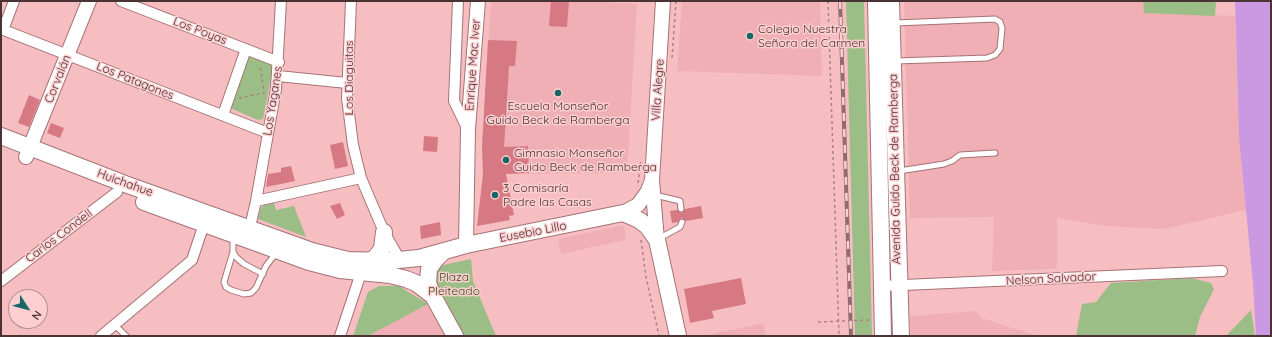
<!DOCTYPE html>
<html>
<head>
<meta charset="utf-8">
<style>
  body { margin:0 }
  #map { position:relative; width:1272px; height:337px; overflow:hidden; background:#f7bec2; font-family:Quicksand,sans-serif }
  canvas { display:block }
  .frame { position:absolute; inset:0; border:2px solid #493334; pointer-events:none }
  .north { position:absolute; left:8px; top:289px; width:40px; height:40px; box-sizing:border-box; background:#fdcfd1; border:1px solid #b59192; border-radius:50%; rotate:126deg; font-size:11px; font-weight:700; line-height:16px; text-align:center; color:#493334 }
  .north::after { content:''; display:block; margin:auto; width:14px; height:18px; background:#176665; clip-path:polygon(50% 0,100% 100%,50% 72%,0 100%) }
</style>
</head>
<body>
<div id="map">
<canvas width="1272" height="337"></canvas>
<div class="frame"></div>
<div class="north">N</div>
</div>
<script>
const ctx = document.querySelector('canvas').getContext('2d');
ctx.lineJoin = 'round';
function fill(path, color) { ctx.fillStyle = color; ctx.fill(path, 'evenodd'); }
const shape = rows => new Path2D(rows.map(r => 'M' + r).join(''));
function trace(path, color, width, dash) { ctx.strokeStyle = color; ctx.lineWidth = width; ctx.lineCap = dash ? 'butt' : 'round'; ctx.setLineDash(dash || []); ctx.stroke(path); }
function drawText(font, color, halo, rows, align = 'center') {
  ctx.font = font + ' Quicksand,sans-serif'; ctx.lineWidth = 3; ctx.setLineDash([]); ctx.textBaseline = 'middle'; ctx.strokeStyle = halo; ctx.fillStyle = color; for (const [text, x, y, turn = 0] of rows) {
    ctx.save(); ctx.translate(x, y); ctx.rotate((+turn || 0) * Math.PI / 180); ctx.textAlign = isNaN(turn) ? turn : align; if (halo) ctx.strokeText(text, 0, 0); ctx.fillText(text, 0, 0); ctx.restore();
  }
}
const built = shape([
  [491,1,580,1,637,4,627,173,483,174,482,147],
  [682,1,820,1,822,76,677,71],
  [904,1,1143,1,1144,13,1235,16,1239,138,1246,210,1164,229,1106,226,1057,218,1057,269,992,271,994,217,910,218],
  [624,225,626,240,561,254,558,239],
  [428,304,445,336,368,336],
  [976,311,981,318,1038,336,911,336,910,316],
  [763,323,766,336,703,336]
]);
const green = shape([
  [846,1,864,1,872,336,855,336],
  [1143,1,1216,1,1215,16,1144,13],
  [249,54,272,64,273,67,263,119,258,120,230,108],
  [274,203,276,210,294,206,306,237,258,219,261,208,265,204],
  [471,259,473,281,496,336,461,336,433,278,436,271,443,265],
  [1192,278,1211,283,1214,289,1200,317,1195,336,1076,336,1082,304,1096,302,1111,283],
  [379,286,399,286,428,304,368,336,353,336,368,292],
  [1251,310,1255,336,1227,336,1227,335]
]);
const water = shape([
  [1235,1,1271,1,1271,336,1256,336,1253,283,1239,138]
]);
const building = shape([
  [551,1,569,1,567,27,549,26],
  [488,40,517,41,515,66,509,66,504,147,528,146,529,173,506,174,514,215,509,216,510,220,477,226,483,174,482,147],
  [29,95,40,100,29,127,18,123],
  [51,123,64,128,60,138,47,133],
  [424,136,438,137,437,152,423,151],
  [343,142,348,166,335,169,330,145],
  [291,166,295,181,266,187,268,174,281,172,281,168],
  [340,203,345,215,337,219,330,206],
  [701,206,703,218,686,221,681,218,678,222,672,223,670,211,677,210,682,213,685,209],
  [440,222,441,235,421,239,420,226],
  [741,278,746,304,712,311,714,318,690,323,684,289]
]);
const path = shape([
  [828,1,839,336],
  [672,58,676,1],
  [239,98,264,93,260,65],
  [638,183,641,159],
  [641,240,646,277,659,336],
  [818,322,870,320]
]);
const lane = shape([
  [895,23,995,19,1000,22,1002,28,1000,49,995,55,987,58,896,61],
  [899,171,944,164,952,161,960,155,995,153],
  [655,195,680,201,681,209],
  [233,238,233,252,236,257,244,264,263,274],
  [658,239,680,227,682,222],
  [233,252,224,282,226,287,231,290,244,294,251,293,256,288,266,266,276,253],
  [115,325,126,336]
]);
const street = shape([
  [121,1,279,62],
  [351,1,347,98,353,145,361,178,384,232,400,260],
  [458,1,454,101,467,128],
  [1,29,268,133],
  [3,30,14,1],
  [278,76,347,83],
  [223,115,246,49],
  [256,201,361,178],
  [250,227,256,201,276,89,281,1],
  [1,281,117,192],
  [881,286,1222,271],
  [101,336,192,260,204,224],
  [340,336,361,273]
]);
const secondary = shape([
  [26,157,89,1],
  [623,213,638,205,648,191,652,180],
  [657,240,652,180,663,1],
  [466,245,468,129,478,1]
]);
const primary = shape([
  [876,1,883,336],
  [891,1,901,336],
  [1,136,125,184,312,251,348,260,388,261,419,258,466,245,623,213,639,220,647,226,657,240,678,336],
  [144,202,309,262,340,270,390,275,406,279,416,283,433,296],
  [444,251,436,259,429,269,428,283,433,296,455,336],
  [367,262,375,258,382,249,384,232]
]);
const rail = shape([
  [840,1,851,336]
]);
const markers = [
  [750,36,4,"#176665"],
  [558,93,4,"#176665"],
  [506,160,4,"#176665"],
  [495,195,4,"#176665"]
];
const poiNames = [
  ["Colegio Nuestra",758,29],
  ["Señora del Carmen",758,43],
  ["Escuela Monseñor",558,106,"center"],
  ["Guido Beck de Ramberga",558,120,"center"],
  ["Gimnasio Monseñor",514,153],
  ["Guido Beck de Ramberga",514,167],
  ["3 Comisaría",503,188],
  ["Padre las Casas",503,202]
];
const streetNames = [
  ["Los Poyas",200,31,21],
  ["Enrique Mac Iver",473,65,-86],
  ["Los Diaguitas",349,78,-90],
  ["Corvalán",58,79,-68],
  ["Los Patagones",135,81,22],
  ["Villa Alegre",658,90,-86],
  ["Los Yaganes",273,101,-81],
  ["Avenida Guido Beck de Ramberga",895,169,-91],
  ["Huichahue",125,183,20],
  ["Eusebio Lillo",533,232,-11],
  ["Carlos Condell",59,236,-37],
  ["Nelson Salvador",1051,279,-3]
];
const parkNames = [
  ["Plaza",454,277],
  ["Pleiteado",454,291]
];
fill(built, '#efafb4');
fill(green, '#9bbe87');
fill(water, '#cb99e2');
fill(building, '#d67982');
trace(lane, '#a57276', 7);
trace(street, '#a57276', 12);
trace(secondary, '#a57276', 16);
trace(primary, '#a57276', 18);
trace(path, '#ab8184', 1.5, [3, 3]);
trace(lane, '#fff', 5);
trace(street, '#fff', 10);
trace(secondary, '#fff', 14);
trace(primary, '#fff', 16);
trace(rail, '#906c6e', 4);
trace(rail, '#fdcfd1', 2.5, [8]);
for (const [x, y, r, color] of markers) { const dot = new Path2D(); dot.arc(x, y, r, 0, 2 * Math.PI); ctx.fillStyle = color; ctx.fill(dot); trace(dot, '#fdcfd1', 1.5); }
drawText('12px', '#493334', '#fdcfd1', poiNames, 'left');
drawText('12px', '#493334', '#fdcfd1', streetNames);
drawText('12px', '#304e1a', '#fdcfd1', parkNames);
</script>
</body>
</html>
